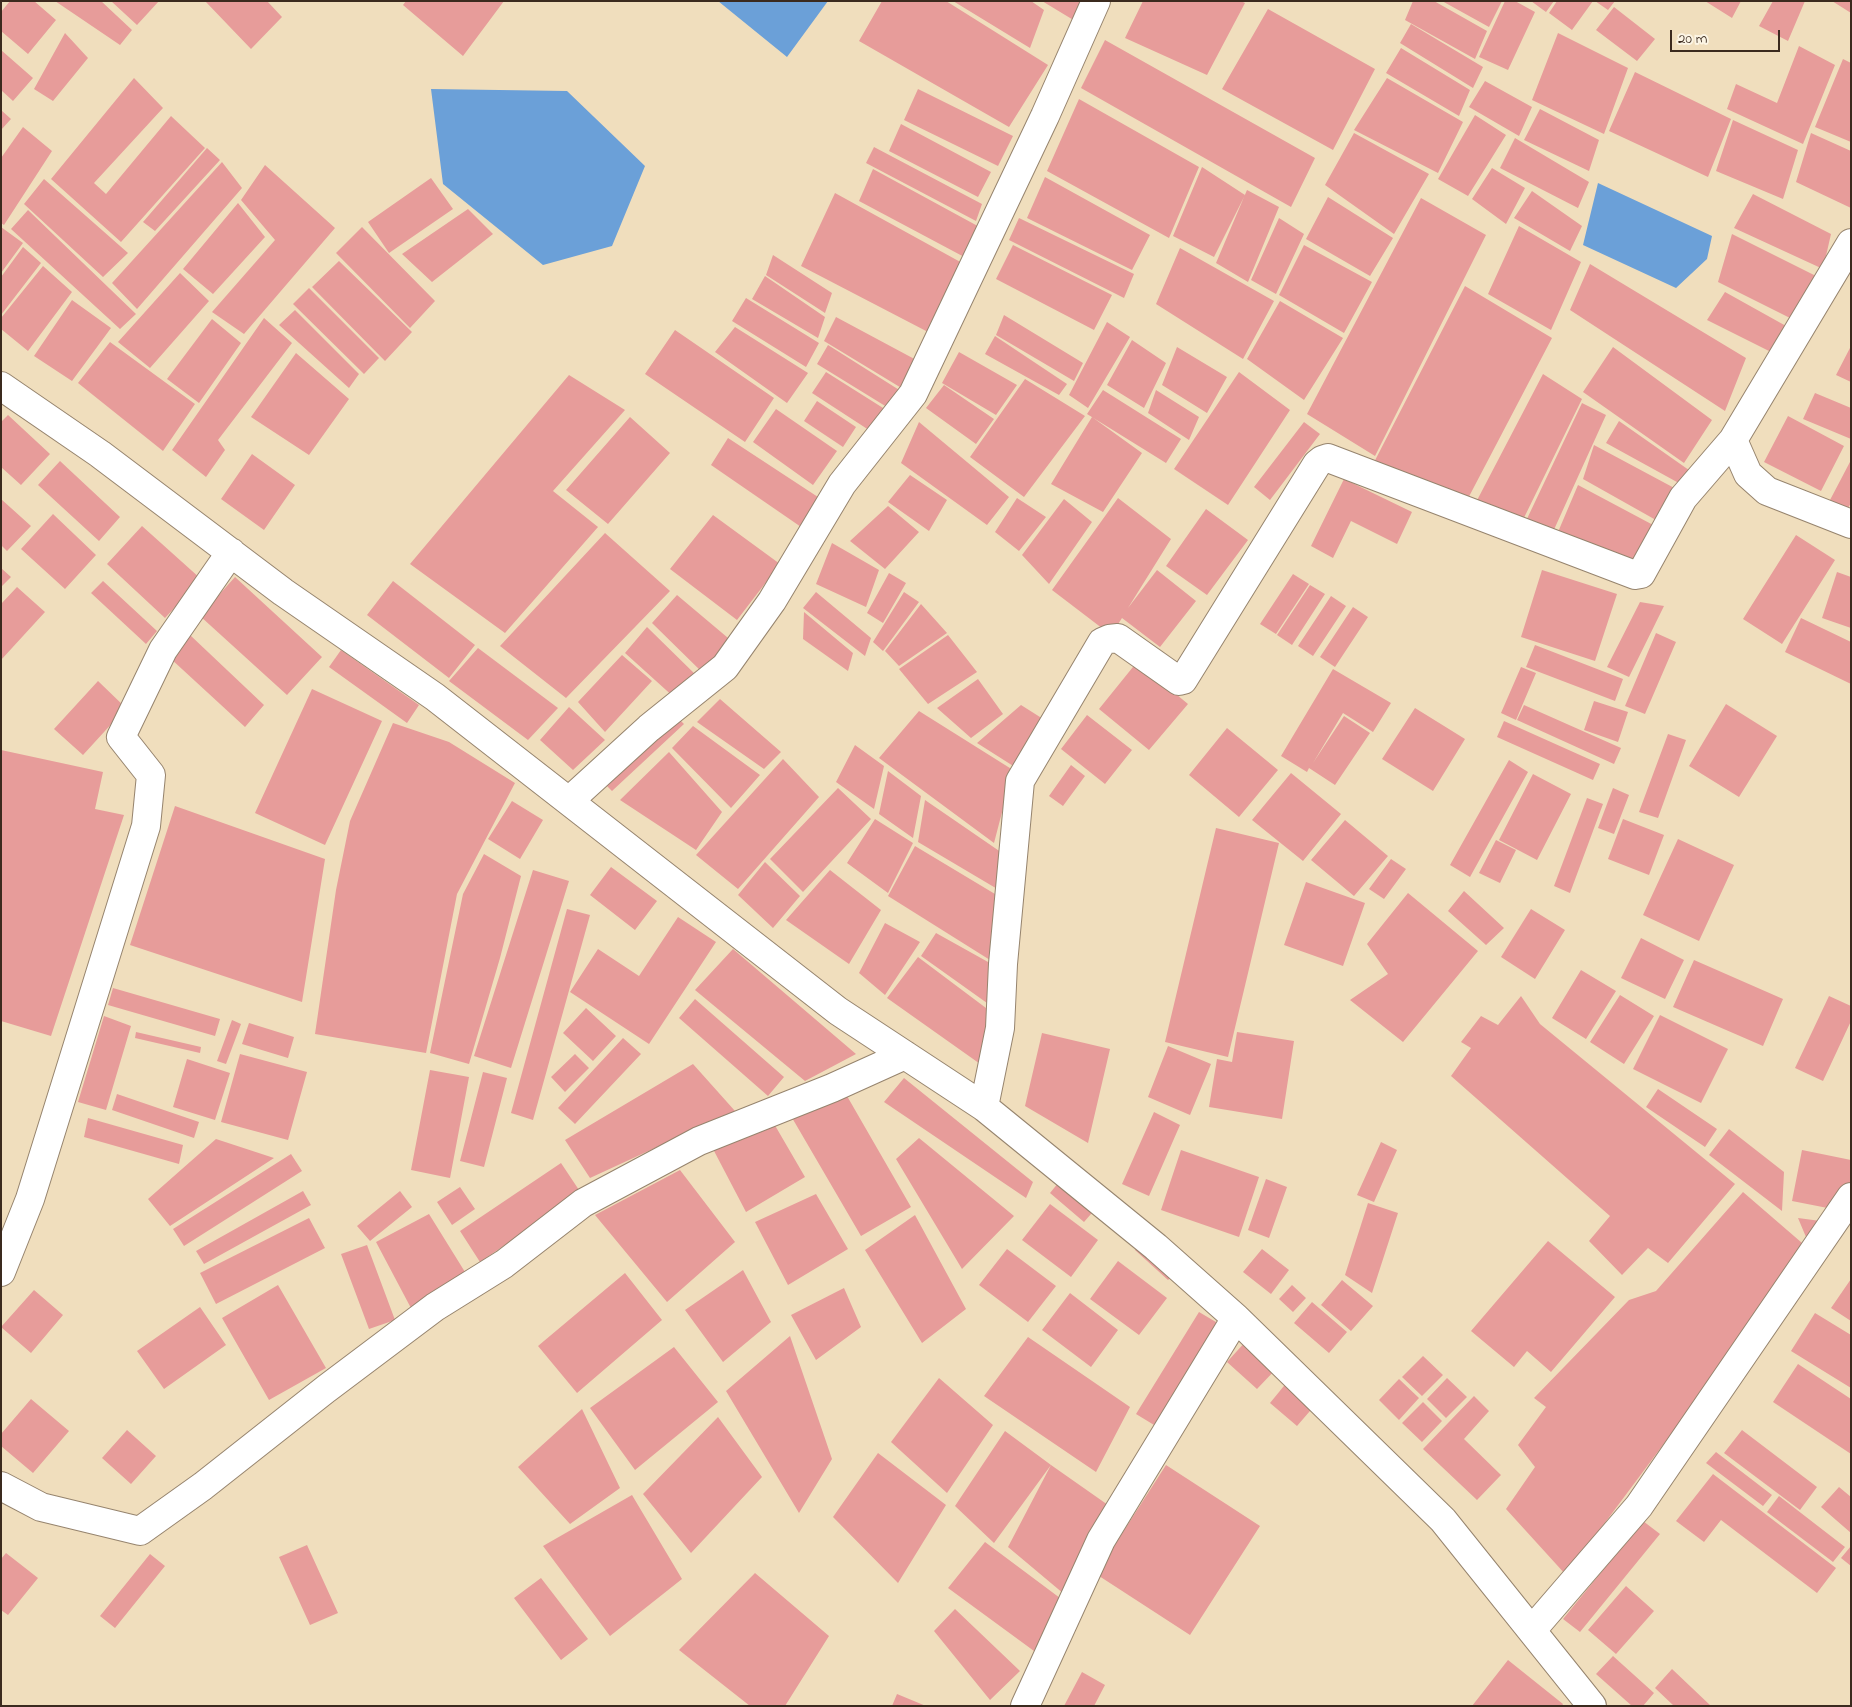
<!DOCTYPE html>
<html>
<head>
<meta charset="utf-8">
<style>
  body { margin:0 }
  #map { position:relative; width:1852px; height:1707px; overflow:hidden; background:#f0debd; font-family:"Indie Flower",sans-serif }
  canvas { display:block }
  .frame { position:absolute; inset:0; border:2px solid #3b2a1e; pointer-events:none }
  .scale { position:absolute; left:1670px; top:30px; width:110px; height:22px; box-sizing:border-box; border:2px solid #3b2a1e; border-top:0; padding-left:6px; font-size:15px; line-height:18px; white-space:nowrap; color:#3b2a1e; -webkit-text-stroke:4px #fcf5e5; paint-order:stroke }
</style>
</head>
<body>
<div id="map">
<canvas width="1852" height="1707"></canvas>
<div class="frame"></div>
<div class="scale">20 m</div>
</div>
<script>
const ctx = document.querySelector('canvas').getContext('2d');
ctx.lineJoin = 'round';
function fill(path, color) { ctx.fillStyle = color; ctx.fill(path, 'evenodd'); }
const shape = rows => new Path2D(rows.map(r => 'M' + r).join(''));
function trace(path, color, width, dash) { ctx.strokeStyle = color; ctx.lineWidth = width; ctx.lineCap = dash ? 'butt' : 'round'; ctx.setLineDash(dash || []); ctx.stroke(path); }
const water = shape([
  [718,1,828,1,787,57],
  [431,89,567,91,645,166,612,246,543,265,443,184],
  [1598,183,1712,236,1707,259,1676,288,1583,245]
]);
const building = shape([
  [10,1,34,1,56,20,28,54,1,31,1,12],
  [55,1,101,1,132,30,120,45],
  [111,1,159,1,137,25],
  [205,1,267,1,282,17,251,49],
  [406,1,504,1,463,56,403,5],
  [882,1,946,1,1048,65,1009,127,859,41],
  [953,1,1031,1,1044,10,1030,48],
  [1042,1,1088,1,1080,24],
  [1143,1,1241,1,1245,3,1207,75,1125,38],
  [1413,1,1434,1,1487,31,1475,59,1405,20],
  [1442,1,1502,1,1489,27],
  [1505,1,1515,1,1535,12,1508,70,1479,57],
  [1531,1,1554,1,1546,12],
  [1557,1,1593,1,1572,30,1549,13],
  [1595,1,1615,1,1608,10],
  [1705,1,1741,1,1732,18],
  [1773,1,1805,1,1788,41,1759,26],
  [1832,1,1851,1,1851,13],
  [1614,7,1655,39,1637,61,1596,30],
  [1268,9,1375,69,1333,150,1222,89],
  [1411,24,1483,67,1473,88,1400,43],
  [65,33,88,58,53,101,34,89],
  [1558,33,1628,68,1604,134,1532,100],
  [1105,40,1315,158,1291,207,1081,88],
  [1799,46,1835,65,1803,144,1727,109,1736,84,1777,103],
  [1401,48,1470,90,1459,116,1386,73],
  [1,50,33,78,13,101,1,90],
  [1843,59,1851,63,1851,142,1815,127],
  [1635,72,1731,119,1708,177,1609,131],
  [134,78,163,108,94,183,106,194,171,116,205,148,121,242,51,179],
  [1387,78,1463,122,1438,173,1354,130],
  [1485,81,1532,107,1519,136,1469,107],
  [918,89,1013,136,998,166,904,120],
  [1079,99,1199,167,1169,238,1047,171],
  [1540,109,1599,140,1589,171,1524,140],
  [1,110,11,119,1,130],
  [1475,115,1506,135,1468,196,1438,179],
  [1733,120,1798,150,1783,199,1716,171],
  [901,124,991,172,978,197,889,151],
  [23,127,52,151,4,225,1,223,1,158],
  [1354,133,1429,174,1394,234,1325,185],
  [1811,133,1851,151,1851,208,1796,182],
  [1515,138,1589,182,1578,208,1500,168],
  [874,147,982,204,976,221,866,163],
  [207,148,220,160,155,231,143,222],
  [222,162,242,188,137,309,112,283],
  [265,165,335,228,244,334,212,312,275,240,241,200],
  [1202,167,1245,195,1214,257,1173,236],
  [1492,168,1525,188,1506,224,1472,199],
  [873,169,985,230,968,259,859,201],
  [1045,177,1150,235,1132,270,1027,218],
  [431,178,453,209,389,253,368,222],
  [44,179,128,253,103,277,24,204],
  [1247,190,1279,207,1248,282,1216,263],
  [1532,191,1582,226,1570,251,1514,218],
  [835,193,964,264,928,332,801,266],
  [1753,194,1831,234,1823,269,1734,228],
  [1328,197,1393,238,1370,276,1306,239],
  [1421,198,1486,235,1375,456,1307,414],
  [238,203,265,237,213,294,183,269],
  [468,209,493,234,432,282,402,254],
  [28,210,136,314,120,329,11,229],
  [1019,218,1134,274,1124,298,1009,240],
  [1279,218,1304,234,1276,294,1251,280],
  [1519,226,1581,262,1551,330,1488,294],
  [1,227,23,243,1,273],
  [362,227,435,301,410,328,336,253],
  [1732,234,1820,278,1798,322,1718,282],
  [1013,245,1112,295,1094,330,996,279],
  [1304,245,1372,282,1344,333,1279,295],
  [23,247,41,263,1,315,1,277],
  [1180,248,1274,301,1243,359,1156,304],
  [773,255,832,293,825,313,766,275],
  [339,261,412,332,385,361,312,287],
  [1590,264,1746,358,1725,411,1570,310],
  [43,266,72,292,28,351,1,329,1,318],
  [180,273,209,301,150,368,118,342],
  [765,276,825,317,818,338,752,299],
  [1465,286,1552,338,1463,508,1369,472],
  [309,288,379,358,364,374,293,304],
  [1725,292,1795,331,1777,355,1707,320],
  [746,298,819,343,806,367,732,321],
  [72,300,111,328,72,381,34,356],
  [1280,301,1343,338,1304,400,1247,359],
  [295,310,359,374,349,388,279,325],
  [1004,315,1083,363,1074,381,996,335],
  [836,317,920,362,908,392,824,341],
  [264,318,292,343,218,440,225,450,206,477,172,450],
  [212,319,241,343,199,403,167,379],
  [1107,322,1130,337,1088,408,1069,395],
  [735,327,808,373,787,403,715,352],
  [675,330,774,398,745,442,645,374],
  [995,336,1067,384,1059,395,985,354],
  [1132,340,1166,363,1144,408,1107,385],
  [110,342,195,404,163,451,78,383],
  [828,345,904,393,895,412,817,364],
  [1851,346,1851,382,1836,375],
  [1177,347,1227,377,1207,413,1162,385],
  [1613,347,1712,420,1684,463,1583,392],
  [959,352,1017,385,996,415,942,383],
  [296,353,349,399,309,455,251,417],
  [826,372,891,413,875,434,812,393],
  [1239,372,1290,410,1228,505,1174,469],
  [1543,374,1582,399,1519,528,1473,508],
  [569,375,625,410,553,491,598,527,505,633,410,564],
  [1025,379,1085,416,1024,497,970,457],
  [944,385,994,419,976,444,926,408],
  [1103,390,1181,439,1166,463,1087,414],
  [1156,390,1199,417,1189,440,1148,413],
  [1815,393,1851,408,1851,439,1803,419],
  [817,401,856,427,843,447,804,421],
  [1582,403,1606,415,1552,534,1525,523],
  [776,409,837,451,813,485,753,442],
  [8,415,50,454,21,485,1,467,1,422],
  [1788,416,1844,446,1821,491,1764,462],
  [630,417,670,453,608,524,566,490],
  [1092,417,1142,453,1103,512,1051,484],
  [1619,421,1696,475,1686,487,1606,443],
  [919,422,1009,497,987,525,901,463],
  [1304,422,1320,434,1270,500,1254,487],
  [728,438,821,499,804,529,711,465],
  [1594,445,1678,490,1663,524,1583,479],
  [252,454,295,485,264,530,221,499],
  [1851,460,1851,503,1847,510,1830,500],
  [60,461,120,517,99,541,38,485],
  [910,475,947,500,929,531,888,502],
  [1344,479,1412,512,1397,544,1351,521,1333,558,1311,546],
  [1578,485,1655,526,1629,566,1558,532],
  [1017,498,1046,517,1019,551,995,532],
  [1118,498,1171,539,1128,608,1157,570,1196,601,1160,647,1122,618,1111,635,1052,590],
  [1,499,31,526,7,551,1,545],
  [1064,499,1092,522,1049,584,1022,555],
  [888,506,919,532,885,569,850,541],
  [1206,509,1248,540,1207,595,1166,566],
  [53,514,96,555,65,589,21,549],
  [713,515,780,564,737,620,670,569],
  [142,526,201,579,165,618,107,564],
  [605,533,670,591,566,698,500,646],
  [1796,535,1835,560,1782,644,1743,619],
  [832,543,879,570,866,607,816,584],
  [1,568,11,577,1,587],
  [1542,570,1617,594,1595,661,1521,637],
  [1837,572,1851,577,1851,628,1822,618],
  [889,573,906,583,883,623,867,613],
  [1293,574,1309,584,1276,634,1260,624],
  [235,577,322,657,287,695,200,616],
  [103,581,157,631,146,644,91,593],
  [393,581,475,645,449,678,367,615],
  [1310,585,1325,594,1292,645,1277,635],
  [17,587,45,612,1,660,1,604],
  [816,592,871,638,865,656,803,608],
  [904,592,919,602,883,651,873,642],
  [677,595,734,643,706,676,652,623],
  [1331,596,1346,606,1313,656,1298,646],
  [1640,602,1664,606,1629,677,1607,667],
  [921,604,947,633,899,666,885,651],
  [1353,607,1368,617,1335,667,1320,657],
  [804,612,853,653,848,671,803,639],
  [1801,618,1851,642,1851,684,1785,652],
  [647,627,699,678,676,699,625,653],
  [1656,633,1676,642,1645,714,1625,706],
  [190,635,264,705,245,727,170,658],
  [948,635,977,672,928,704,899,669],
  [1535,645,1623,679,1615,701,1526,667],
  [478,648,558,708,528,740,449,681],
  [341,650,419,705,407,723,329,667],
  [622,655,652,681,605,732,578,702],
  [1137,662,1188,704,1149,750,1099,709],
  [1521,667,1536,673,1516,720,1501,713],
  [1333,669,1391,703,1373,732,1343,713,1313,763,1344,716,1370,733,1335,785,1309,768,1307,772,1281,756],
  [978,679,1003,714,971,738,937,708],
  [98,681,126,708,83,755,54,729],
  [312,689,382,721,325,845,255,813],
  [720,699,781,752,764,769,697,722],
  [1594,701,1628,712,1618,742,1584,730],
  [1726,704,1777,736,1739,797,1689,766],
  [1021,705,1051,724,1018,769,977,743],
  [1524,705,1621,748,1614,764,1517,720],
  [569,707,605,740,573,770,540,740],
  [1415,708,1465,739,1433,791,1382,759],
  [919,711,1013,770,994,843,879,758],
  [673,713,684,724,612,791,601,780],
  [1087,715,1132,750,1105,784,1061,749],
  [1504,721,1600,764,1593,780,1497,737],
  [393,723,449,742,515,783,457,894,426,1053,315,1034,336,890,350,821],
  [693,726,760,775,731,808,672,748],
  [1227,728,1278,770,1239,817,1189,775],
  [1668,734,1686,740,1658,818,1639,812],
  [855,745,884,766,874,809,836,782],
  [1,750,103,772,95,809,124,815,51,1036,1,1021],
  [669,752,722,812,696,850,620,800],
  [783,759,819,797,738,889,696,855],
  [1509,760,1528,772,1470,877,1450,865],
  [1071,765,1085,776,1063,806,1049,796],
  [888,771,921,796,913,838,879,814],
  [1291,773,1341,814,1303,861,1252,820],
  [1533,774,1571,794,1537,860,1499,840],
  [838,788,871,819,803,892,770,859],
  [1613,788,1629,795,1614,834,1598,828],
  [1587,798,1603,804,1570,893,1554,886],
  [925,800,1008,857,999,890,918,842],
  [512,801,543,820,520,859,488,839],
  [175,806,325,859,302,1002,130,945],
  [875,819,913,843,888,893,847,863],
  [1623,819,1664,835,1649,875,1608,859],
  [1345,820,1388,856,1354,896,1311,860],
  [1216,828,1279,843,1228,1057,1165,1042],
  [1678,839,1734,865,1699,941,1643,915],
  [1496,840,1516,850,1500,883,1479,873],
  [915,846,995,894,990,960,888,896],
  [484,854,521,876,500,958,469,1064,430,1053,463,894],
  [1391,859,1406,869,1384,899,1369,889],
  [765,862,800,896,773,928,738,895],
  [611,867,657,901,635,930,590,895],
  [533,870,569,881,511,1068,474,1056],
  [830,870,881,910,849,964,786,920],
  [1306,882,1365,903,1343,966,1284,945],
  [1464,891,1504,928,1486,945,1448,911],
  [1408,893,1478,951,1403,1042,1350,1000,1388,974,1367,944],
  [567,909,590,915,533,1120,511,1113],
  [1531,909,1565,930,1535,979,1501,957],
  [678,917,716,942,649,1044,570,992,598,949,639,976],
  [885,923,920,942,885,995,859,973],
  [936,933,997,967,987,1003,921,956],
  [1641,938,1684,960,1665,999,1621,978],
  [733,949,856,1054,805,1081,695,990],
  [918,957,994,1014,983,1066,887,998],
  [1694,960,1783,999,1763,1046,1673,1007],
  [1581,970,1616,991,1586,1039,1552,1018],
  [113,988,220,1019,215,1036,108,1005],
  [1620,995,1654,1016,1624,1064,1590,1042],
  [1521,996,1540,1024,1735,1184,1668,1263,1648,1248,1622,1275,1589,1241,1610,1216,1451,1076,1471,1048,1461,1042,1481,1016,1498,1025],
  [1829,996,1851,1006,1851,1021,1823,1081,1795,1068],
  [695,999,784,1077,768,1096,679,1018],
  [586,1008,616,1036,593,1061,563,1033],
  [1660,1015,1728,1049,1701,1103,1633,1069],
  [104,1016,131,1026,106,1110,78,1102],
  [232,1020,241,1024,226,1064,217,1061],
  [249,1023,294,1037,288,1058,242,1044],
  [136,1032,201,1047,200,1053,135,1038],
  [1237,1032,1294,1041,1282,1119,1209,1107,1217,1059,1232,1062],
  [1042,1033,1110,1049,1088,1143,1025,1106],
  [623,1038,641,1054,575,1124,558,1108],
  [1168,1046,1211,1064,1190,1115,1148,1097],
  [240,1054,307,1072,288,1140,221,1122],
  [575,1054,589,1068,565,1092,551,1077],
  [187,1059,230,1073,215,1120,173,1107],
  [693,1064,735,1111,590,1178,565,1140],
  [430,1070,469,1077,450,1178,411,1170],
  [483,1072,507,1078,484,1167,460,1161],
  [904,1078,1033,1182,1026,1198,884,1102],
  [1658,1089,1717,1129,1705,1147,1646,1107],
  [117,1094,199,1122,194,1138,112,1110],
  [847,1096,911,1207,861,1236,791,1116],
  [1154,1112,1180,1125,1149,1196,1122,1184],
  [88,1118,183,1145,179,1164,84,1137],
  [773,1122,805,1177,746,1212,713,1149],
  [1729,1129,1784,1172,1782,1211,1709,1155],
  [919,1138,1014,1216,962,1269,896,1159],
  [216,1139,274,1158,170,1226,148,1199],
  [1381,1142,1397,1150,1374,1202,1357,1195],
  [1181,1150,1259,1177,1239,1237,1161,1210],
  [1802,1150,1851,1160,1851,1198,1848,1212,1792,1201],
  [291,1154,302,1171,184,1246,173,1229],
  [561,1163,581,1193,480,1262,460,1231],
  [680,1170,735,1242,667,1302,595,1215],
  [1063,1177,1098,1206,1084,1222,1050,1193],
  [1266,1179,1287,1187,1269,1238,1248,1230],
  [460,1187,475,1209,452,1225,437,1202],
  [303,1191,311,1205,204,1264,196,1251],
  [400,1191,412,1207,370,1241,357,1226],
  [1743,1192,1809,1249,1566,1575,1506,1509,1535,1467,1518,1445,1546,1407,1534,1398,1629,1300,1656,1291],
  [816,1194,848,1249,788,1285,755,1222],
  [1368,1203,1398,1213,1372,1293,1345,1275],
  [1050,1204,1098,1240,1071,1277,1022,1240],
  [429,1214,465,1272,412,1310,376,1242],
  [915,1215,966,1309,922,1343,865,1250],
  [309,1218,325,1248,216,1304,200,1273],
  [1798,1218,1843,1224,1827,1244,1806,1237],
  [1548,1241,1615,1297,1551,1372,1527,1351,1514,1367,1471,1331],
  [1142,1243,1175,1273,1168,1280,1135,1250],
  [367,1245,395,1320,369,1329,341,1254],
  [1007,1249,1056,1286,1028,1322,979,1285],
  [1262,1249,1289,1270,1271,1294,1243,1272],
  [1118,1261,1167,1298,1139,1335,1090,1299],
  [743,1270,771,1322,723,1362,685,1310],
  [625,1273,662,1320,577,1393,538,1346],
  [1851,1279,1851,1321,1831,1308],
  [1342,1280,1373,1306,1351,1331,1321,1305],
  [278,1285,326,1368,269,1400,222,1318],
  [1292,1285,1306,1298,1293,1312,1279,1299],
  [844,1288,861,1327,816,1360,791,1315],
  [34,1290,63,1315,31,1353,1,1327],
  [1070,1293,1118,1330,1091,1367,1042,1330],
  [1312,1302,1347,1332,1329,1353,1294,1323],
  [200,1307,226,1345,164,1389,137,1351],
  [1199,1312,1221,1325,1159,1428,1136,1414],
  [1815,1313,1851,1335,1851,1388,1791,1351],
  [790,1336,832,1459,799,1513,726,1391],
  [1028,1337,1130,1407,1096,1472,984,1396],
  [1247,1340,1277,1368,1257,1389,1227,1362],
  [674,1347,718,1402,635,1470,590,1408],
  [1423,1356,1443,1375,1422,1396,1402,1377],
  [1798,1364,1851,1399,1851,1454,1773,1402],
  [939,1378,993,1425,947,1493,891,1442],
  [1447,1378,1467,1397,1446,1418,1427,1399],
  [1399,1379,1419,1398,1399,1420,1379,1400],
  [1288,1381,1316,1404,1297,1426,1270,1403],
  [1474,1396,1489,1411,1464,1439,1501,1475,1477,1500,1423,1449],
  [31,1399,69,1431,33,1473,1,1446,1,1434],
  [1423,1402,1442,1421,1422,1442,1402,1423],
  [582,1409,620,1488,570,1524,518,1467],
  [718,1417,762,1477,691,1553,643,1494],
  [127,1430,156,1456,131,1484,102,1458],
  [1742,1430,1817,1487,1800,1510,1724,1453],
  [1005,1431,1051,1465,994,1543,955,1506],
  [1716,1452,1772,1495,1763,1506,1706,1463],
  [878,1453,946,1505,898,1583,833,1517],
  [1051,1465,1108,1505,1064,1594,1008,1547],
  [1166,1465,1260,1526,1190,1635,1096,1574],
  [1713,1474,1836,1568,1817,1593,1721,1520,1704,1542,1676,1521],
  [1839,1487,1851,1497,1851,1533,1821,1507],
  [632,1495,682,1579,610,1636,543,1546],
  [1779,1496,1845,1547,1833,1562,1767,1512],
  [1643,1521,1660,1534,1580,1632,1563,1619],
  [985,1542,1064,1601,1034,1651,948,1588],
  [307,1545,338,1613,310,1625,279,1557],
  [1851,1546,1851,1566,1841,1558],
  [6,1553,38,1578,8,1615,1,1610,1,1559],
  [150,1554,165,1566,115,1628,100,1616],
  [755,1573,829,1636,785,1706,750,1706,679,1650],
  [541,1578,588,1639,561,1660,514,1598],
  [1626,1586,1654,1611,1616,1654,1588,1630],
  [955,1609,1020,1671,990,1700,934,1631],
  [1613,1656,1654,1693,1643,1706,1632,1706,1596,1674],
  [1508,1660,1563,1704,1562,1706,1472,1706],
  [1672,1669,1711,1706,1674,1706,1655,1688],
  [1082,1672,1105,1685,1094,1706,1064,1706],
  [897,1694,926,1706,892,1706]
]);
const minor = shape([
  [1851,243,1733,440,1748,474,1767,491,1851,524],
  [1,386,100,454,283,592,435,697,838,1011,984,1107,1156,1247,1236,1318,1443,1520,1592,1706],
  [569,801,649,728,725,667,772,601,842,484,913,394,1045,116,1096,1],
  [984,1107,1000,1028,1003,964,1020,781,1102,642,1109,639,1118,638,1179,681,1183,680,1317,464,1322,460,1328,458,1635,575,1641,574,1683,498,1733,440],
  [1,1272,30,1199,146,826,151,775,121,737,163,650,231,552],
  [1,1486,41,1507,140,1531,203,1486,326,1389,435,1307,504,1264,583,1203,699,1141,832,1088,905,1055],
  [1532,1630,1639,1506,1851,1197],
  [1025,1706,1101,1540,1236,1318]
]);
fill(water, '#6ba0d8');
fill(building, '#e79c9a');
trace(minor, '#96846e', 30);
trace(minor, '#fff', 28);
</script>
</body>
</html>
